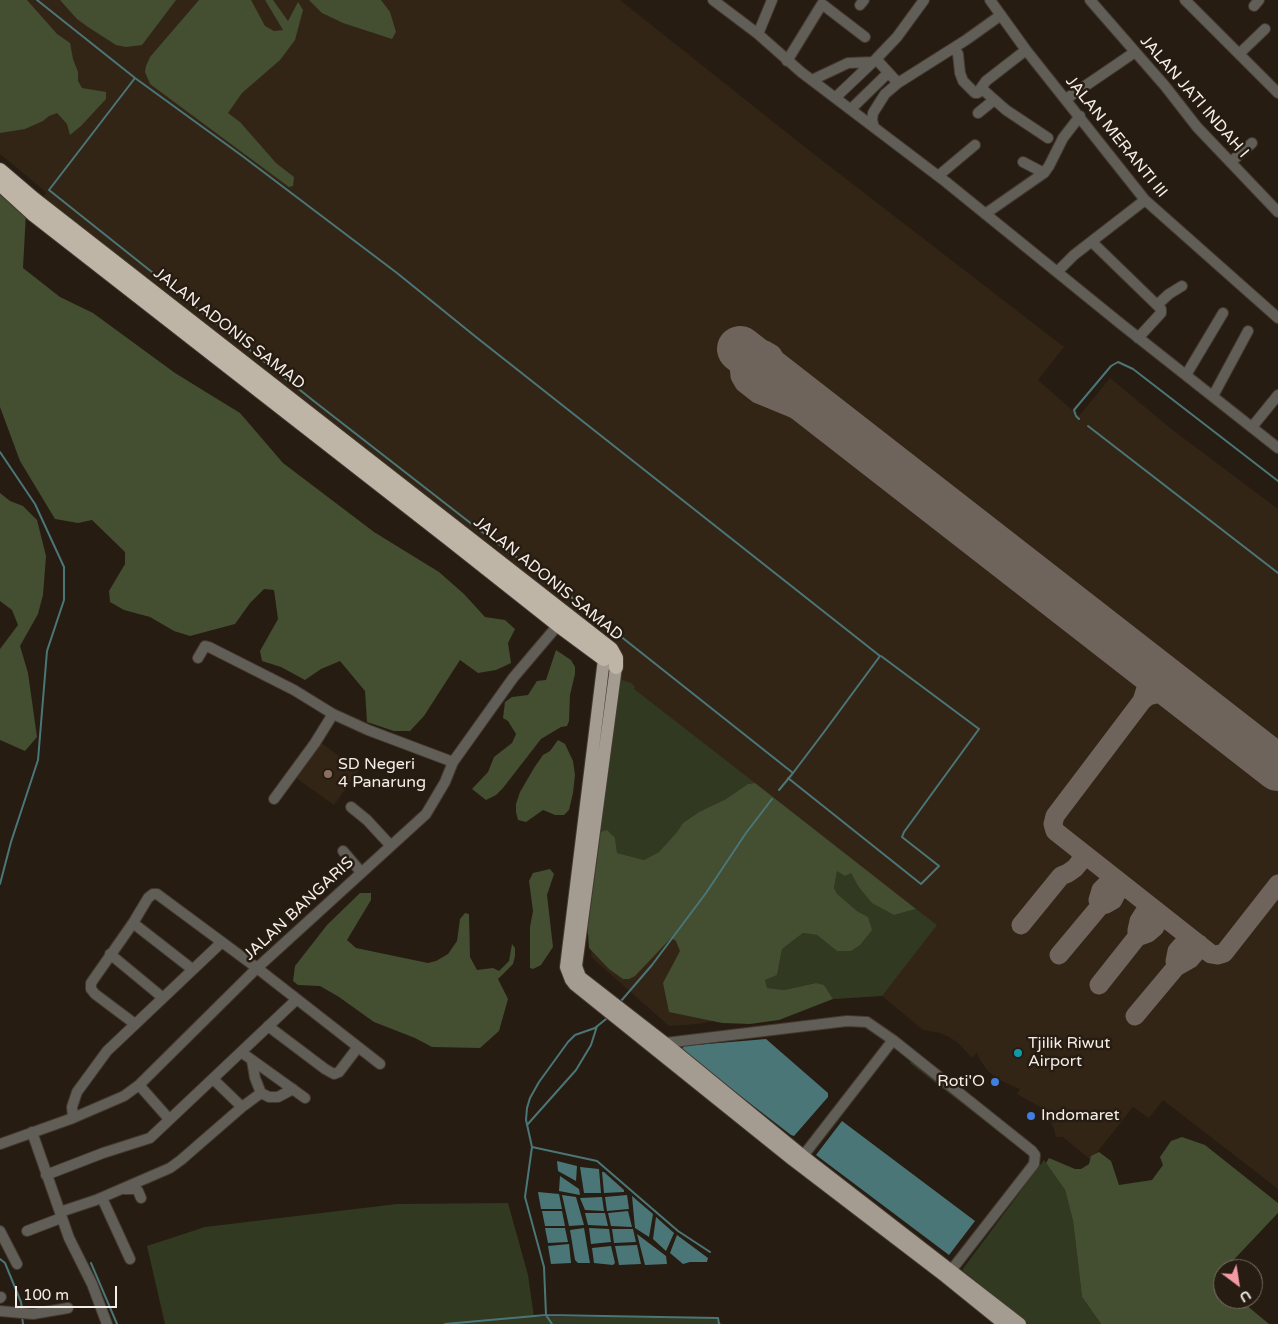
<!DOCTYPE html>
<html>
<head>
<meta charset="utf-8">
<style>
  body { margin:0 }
  #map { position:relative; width:1278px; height:1324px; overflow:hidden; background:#261c12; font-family:"Varela Round",sans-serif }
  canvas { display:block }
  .north { position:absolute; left:1213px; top:1259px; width:50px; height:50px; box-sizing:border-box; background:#261c12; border:1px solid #797068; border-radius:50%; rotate:149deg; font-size:14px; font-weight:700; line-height:20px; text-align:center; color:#f5eee8 }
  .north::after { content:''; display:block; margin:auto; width:18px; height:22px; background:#f49aa5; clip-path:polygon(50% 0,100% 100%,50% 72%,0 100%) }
  .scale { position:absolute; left:15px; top:1286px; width:102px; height:22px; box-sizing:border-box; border:2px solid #f5eee8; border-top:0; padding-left:6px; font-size:15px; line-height:18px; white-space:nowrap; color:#f5eee8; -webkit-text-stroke:4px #261c12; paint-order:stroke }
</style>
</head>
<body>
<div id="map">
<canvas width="1278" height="1324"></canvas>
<div class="north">U</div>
<div class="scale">100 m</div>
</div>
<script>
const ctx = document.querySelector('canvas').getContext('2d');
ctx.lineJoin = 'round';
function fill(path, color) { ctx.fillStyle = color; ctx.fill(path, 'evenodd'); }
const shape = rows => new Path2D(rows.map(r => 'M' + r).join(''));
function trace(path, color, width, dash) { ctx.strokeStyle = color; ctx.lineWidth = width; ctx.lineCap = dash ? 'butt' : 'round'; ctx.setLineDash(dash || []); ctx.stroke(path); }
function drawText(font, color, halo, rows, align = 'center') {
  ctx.font = font + ' "Varela Round",sans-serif'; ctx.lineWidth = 5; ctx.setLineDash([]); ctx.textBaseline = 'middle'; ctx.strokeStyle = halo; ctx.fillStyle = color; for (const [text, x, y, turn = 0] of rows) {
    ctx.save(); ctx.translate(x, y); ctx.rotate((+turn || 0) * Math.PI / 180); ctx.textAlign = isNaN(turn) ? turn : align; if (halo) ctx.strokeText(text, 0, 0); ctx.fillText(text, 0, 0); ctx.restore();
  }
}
const built = shape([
  [0,0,620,0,806,148,1064,347,1038,380,1079,416,1110,378,1170,428,1278,509,1278,1189,1163,1100,1149,1118,1133,1107,1091,1160,1063,1137,1056,1137,1054,1129,1049,1118,1040,1107,1017,1094,1020,1089,997,1079,987,1070,979,1058,977,1052,972,1058,958,1043,949,1037,940,1033,923,1030,882,996,833,999,767,1012,697,1024,669,1026,591,957,595,910,588,904,618,649,42,200,46,192,0,154],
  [321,743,359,770,334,805,296,778]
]);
const green = shape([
  [622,680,631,683,635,687,634,689,755,783,748,784,726,799,699,812,683,823,677,832,659,852,644,860,617,853,615,838,597,833,618,683],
  [837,871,851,873,858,886,894,915,916,909,937,925,882,996,833,999,824,985,815,983,784,990,766,988,765,979,777,975,782,949,803,933,817,935,837,951,850,951,860,945,868,917,857,911,837,895,834,888],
  [913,1059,1031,1157,910,1063],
  [1044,1160,1065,1190,1073,1221,1082,1297,1101,1324,1028,1324,962,1270],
  [508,1203,528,1275,534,1317,714,1317,722,1324,165,1324,147,1246,205,1227,397,1204]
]);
const forest = shape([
  [0,0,27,0,57,34,70,43,73,59,78,72,78,81,82,88,106,92,106,99,81,126,70,135,67,124,57,113,49,116,43,121,25,129,0,133],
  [60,0,176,0,142,45,126,47,116,45,88,27,77,19],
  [199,0,251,0,265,26,274,31,283,30,265,0,273,0,288,21,298,2,303,10,295,40,280,60,242,93,228,113,240,122,276,163,294,177,293,186,289,187,150,84,145,72,146,66,150,57],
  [309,0,381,0,390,12,396,32,392,39,343,23,322,13],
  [0,191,26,213,23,268,60,297,93,313,175,373,240,413,283,463,374,532,439,572,464,594,485,617,505,620,515,629,508,643,511,663,496,670,478,673,460,660,424,716,410,731,394,731,367,722,365,691,340,661,321,669,305,680,281,667,262,661,260,651,278,619,274,590,264,589,250,603,235,624,190,636,174,631,150,617,124,610,110,602,109,591,125,564,125,552,92,520,78,523,55,519,20,461,0,407],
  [0,493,10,501,23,506,37,520,46,556,43,595,38,614,20,646,28,673,37,737,25,751,0,740,0,649,18,625,12,610,0,601],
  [556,650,571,660,575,667,575,674,570,695,569,721,567,726,561,727,541,739,503,788,496,795,486,800,472,789,488,772,494,757,512,743,516,734,508,721,503,718,505,702,512,697,528,695,537,681,546,680],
  [558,740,565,744,573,761,575,775,573,793,569,810,564,815,555,815,543,810,526,822,518,820,516,812,516,804,520,792,534,768,543,755,550,751],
  [755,783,916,909,894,915,872,903,858,886,851,873,845,876,837,871,834,888,837,894,857,911,868,917,872,930,860,945,851,951,837,951,817,935,803,933,782,949,777,975,765,980,767,988,784,990,816,983,824,985,833,999,779,1020,750,1024,722,1023,669,1012,663,983,680,951,676,941,671,938,635,976,629,979,623,979,609,969,589,948,587,920,594,882,597,833,607,830,615,838,617,853,644,860,659,852,677,832,683,823,699,812,726,799,748,784],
  [550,869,554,874,547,895,553,947,541,965,533,969,530,968,530,927,533,911,529,881,533,873],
  [360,893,371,893,371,900,347,940,356,948,428,963,436,961,448,954,457,941,460,919,465,913,469,914,470,957,477,970,493,968,499,971,509,961,512,944,515,948,515,956,513,964,498,979,508,999,499,1031,480,1048,432,1047,415,1038,374,1022,339,997,320,986,298,985,293,981,295,966,327,925],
  [1182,1137,1205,1145,1278,1203,1278,1213,1225,1269,1223,1269,1223,1272,1216,1279,1223,1286,1223,1299,1239,1299,1269,1324,1101,1324,1082,1297,1073,1221,1065,1190,1046,1163,1049,1158,1075,1169,1081,1169,1089,1164,1091,1156,1099,1152,1111,1161,1119,1185,1152,1180,1163,1165,1160,1157,1171,1141]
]);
const water = shape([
  [766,1039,828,1093,828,1097,794,1136,791,1135,681,1050,684,1046],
  [842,1121,975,1221,949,1255,816,1155],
  [557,1161,577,1166,576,1181,558,1171],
  [580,1167,599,1169,601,1193,584,1193],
  [602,1172,604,1172,624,1190,624,1192,604,1193],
  [560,1176,579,1189,580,1195,559,1191],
  [538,1192,559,1194,562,1209,541,1209],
  [562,1195,576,1197,584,1225,569,1226],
  [627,1195,629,1209,607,1211,605,1197],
  [632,1196,653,1214,649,1237,635,1228],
  [602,1197,604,1211,585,1210,580,1198],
  [542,1211,562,1211,565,1226,545,1226],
  [628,1211,632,1227,611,1226,608,1213],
  [585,1213,605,1213,608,1226,588,1225],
  [656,1217,674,1233,666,1251,653,1239],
  [545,1228,565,1228,568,1242,548,1243],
  [584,1228,590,1263,578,1263,575,1260,570,1230],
  [589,1228,609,1229,611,1242,591,1244],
  [612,1229,633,1229,636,1242,614,1243],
  [637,1234,666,1256,667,1264,645,1265],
  [677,1235,708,1258,707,1262,690,1262,683,1264,670,1253],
  [569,1244,571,1263,551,1264,548,1246],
  [637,1245,641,1264,619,1265,615,1246],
  [611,1246,615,1263,613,1265,594,1263,592,1248]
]);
const stream = shape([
  [37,0,135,78],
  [1079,419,1076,416,1074,410,1111,366,1118,362,1133,369,1278,481],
  [1088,426,1278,573],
  [0,452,35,504,64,567,64,600,47,651,38,760,11,842,0,884],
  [788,778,921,884,939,866,902,837,904,832,979,729,881,656],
  [779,790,793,773,824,732,880,656,476,337,397,273,241,155,135,78,49,190,315,402,482,532,566,593,793,773],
  [621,1001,652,965,706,893,746,833,772,799],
  [527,1125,576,1070,591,1045,597,1026],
  [532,1147,597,1161,678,1231,710,1252],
  [0,1259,5,1263,21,1302,22,1309],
  [91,1263,117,1324],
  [22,1316,23,1324],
  [445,1324,546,1315,718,1318,719,1324],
  [552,1324,546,1315,544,1267,525,1197,532,1147,526,1120,527,1108,530,1098,539,1082,568,1042,575,1035,595,1028,606,1019]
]);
const taxiway = shape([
  [775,376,776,367,775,359,772,354,765,350,755,347,746,351,742,356,739,365,740,376,744,383,758,394,843,429],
  [1135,656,1145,671,1147,685,1142,701,1055,816,1053,824,1055,831,1211,954,1217,955,1224,953,1278,884],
  [1142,701,1148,696,1171,690,1191,700],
  [1255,750,1278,768],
  [1100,906,1098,900,1101,890,1108,883,1116,879],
  [1021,925,1061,876,1068,873,1075,868,1080,862,1082,853],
  [1137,937,1137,930,1139,921,1144,913,1154,909],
  [1059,955,1100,906,1106,904,1113,900,1121,884],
  [1176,967,1175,961,1177,951,1185,942,1192,939],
  [1099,985,1137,937,1148,933,1155,927,1158,919,1159,913],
  [1135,1016,1176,967,1190,959,1196,952,1199,944]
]);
const runway = shape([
  [740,349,1278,768]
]);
const minor = shape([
  [713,0,758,34,801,72,946,182,1121,324,1278,448],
  [924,0,897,37,876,59,898,83,966,40,1001,15],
  [990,0,1026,50,1145,200,1278,318],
  [1090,0,1165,86,1197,127,1278,212],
  [1185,0,1278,93],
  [860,5,864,0],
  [1254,6,1259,0],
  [758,34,772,0],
  [954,48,958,54,960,73,963,81,975,93,978,93,981,88],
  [1026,50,986,81,981,88,1006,110,1048,138],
  [1239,54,1265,29],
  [787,61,822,4,865,37],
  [812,80,848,63,873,62],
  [836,97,875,60],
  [1066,99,1135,52],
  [851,109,888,73],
  [978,113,994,100],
  [874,127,872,120,873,113,885,94,898,83],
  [1023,162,1044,173],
  [1231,162,1252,143],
  [938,176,975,145],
  [985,214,1044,173,1049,166,1063,138,1080,116],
  [1092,242,1161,309,1161,313,1138,338],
  [1057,272,1074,255,1145,200],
  [1157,305,1169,294,1182,286],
  [1186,375,1223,313],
  [1213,396,1248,331],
  [1252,427,1278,395],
  [198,658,205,646,209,647,294,690,333,714,368,730,453,762],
  [274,799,315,743,333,714],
  [351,807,367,820,391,846],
  [343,851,361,872],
  [133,923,192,969],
  [110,954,162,997],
  [135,1024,95,994,91,989,91,983,133,923,148,898,153,894,157,894,257,968,380,1064],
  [268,1026,325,1069,334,1074,339,1072,358,1047],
  [661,1047,665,1043,847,1021,867,1022,893,1040,1032,1151,1035,1155,1034,1164,946,1277],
  [241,1052,305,1098],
  [252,1061,255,1078,261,1093],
  [139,1085,169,1119],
  [242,1107,261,1093,269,1097,278,1097,293,1089],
  [73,1118,72,1107,77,1092,107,1051,222,942],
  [32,1132,69,1238,92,1284,107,1324],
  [0,1144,73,1118,124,1096,139,1085,257,968,426,814,445,782,453,762,513,678,558,625],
  [803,1156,893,1040],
  [46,1175,103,1153,150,1138,296,1000],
  [124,1189,136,1189,138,1191,141,1198],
  [102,1198,130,1259],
  [60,1212,96,1200,170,1168,181,1160,242,1107,213,1079],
  [0,1231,17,1264],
  [27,1231,61,1218],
  [0,1298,1,1297],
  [0,1311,33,1314,68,1308]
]);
const major = shape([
  [1004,1324,946,1277,793,1160,574,984,571,980,566,967,604,659,616,667,576,966,580,977,665,1043,803,1156,1020,1324]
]);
const highway = shape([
  [0,170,34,199,611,649,616,658,616,667],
  [0,184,34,215,448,538,558,625,604,659]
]);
const markers = [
  [328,774,5,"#8d6e63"],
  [1018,1053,5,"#0f9aa8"],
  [995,1082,5,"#3f7fe0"],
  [1031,1116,5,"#3f7fe0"]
];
const streetNames = [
  ["JALAN JATI INDAH I",1194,97,49],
  ["JALAN MERANTI III",1116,137,51],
  ["JALAN ADONIS SAMAD",229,329,38],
  ["JALAN ADONIS SAMAD",548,579,39],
  ["JALAN BANGARIS",299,909,-43]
];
const poiNames = [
  ["SD Negeri",338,765],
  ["4 Panarung",338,783],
  ["Tjilik Riwut",1028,1044],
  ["Airport",1028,1062],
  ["Roti'O",985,1082,"right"],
  ["Indomaret",1041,1116]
];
fill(built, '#322516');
fill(green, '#313921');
fill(forest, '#444e31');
fill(water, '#4b7678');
trace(stream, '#4b7678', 2);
trace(taxiway, '#6e645c', 19);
trace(runway, '#6e645c', 46);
trace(minor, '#433930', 12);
trace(major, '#433930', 14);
trace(highway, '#433930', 16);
trace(minor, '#615d57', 10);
trace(major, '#a49c90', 12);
trace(highway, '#bfb5a7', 14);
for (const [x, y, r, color] of markers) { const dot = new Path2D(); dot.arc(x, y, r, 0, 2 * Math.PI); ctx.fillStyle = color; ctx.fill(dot); trace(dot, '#261c12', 2); }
drawText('16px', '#f5eee8', '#261c12', streetNames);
drawText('16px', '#f5eee8', '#261c12', poiNames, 'left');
</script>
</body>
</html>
